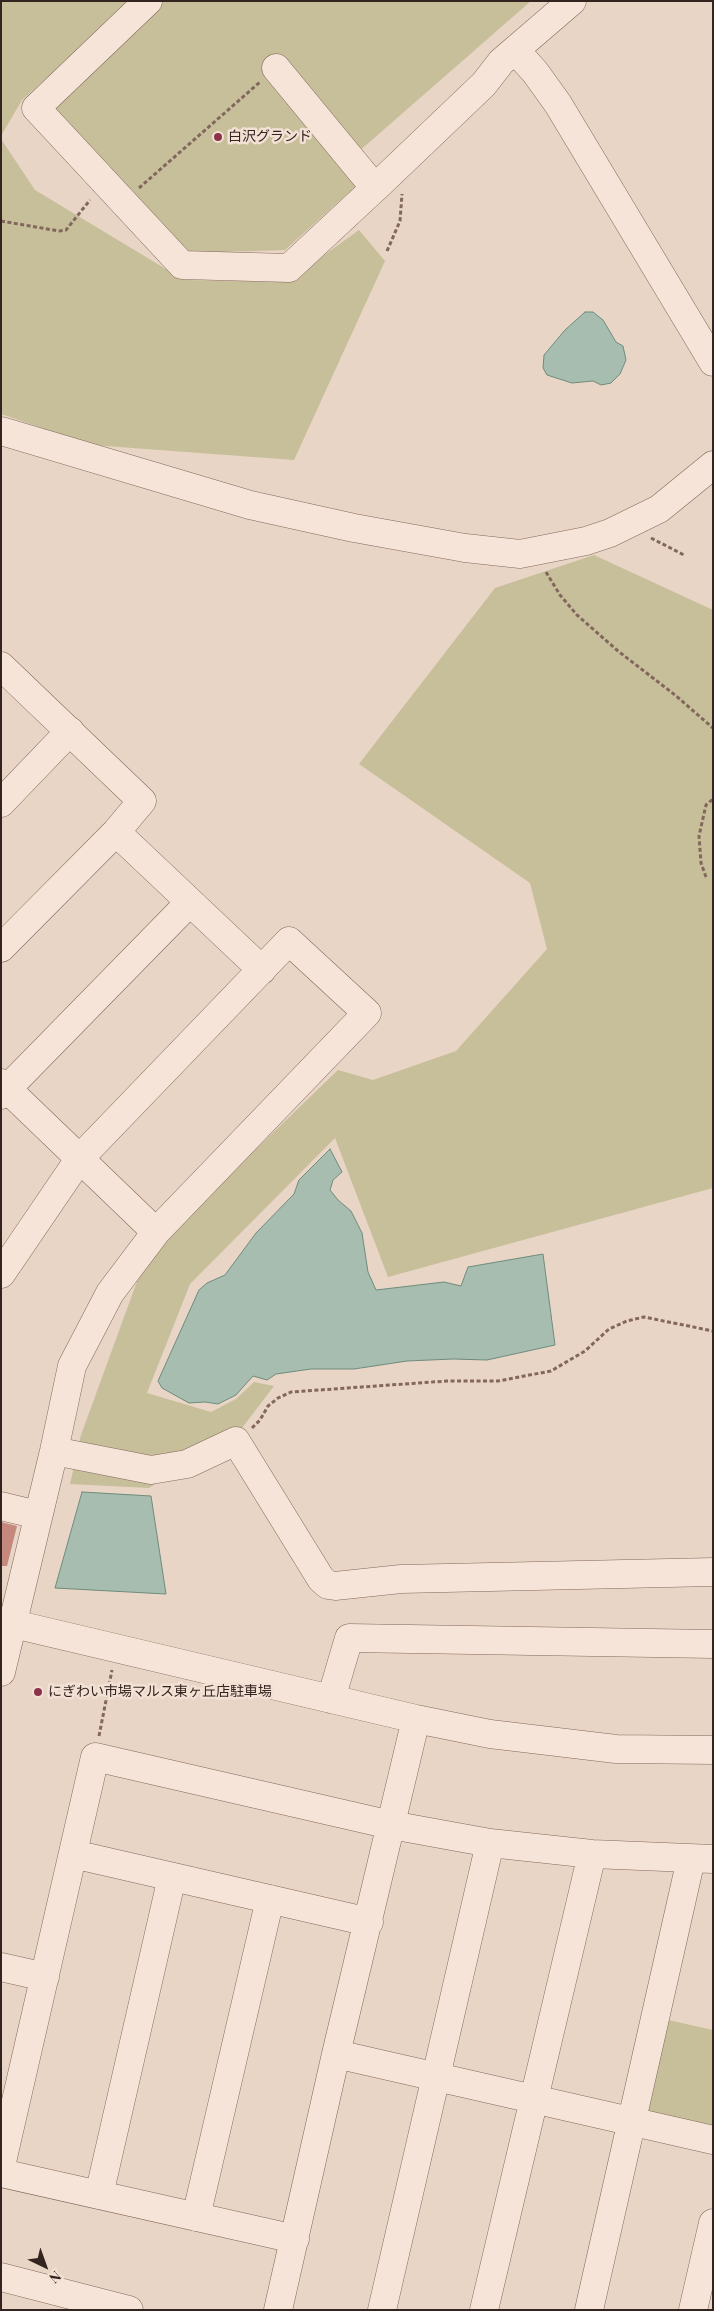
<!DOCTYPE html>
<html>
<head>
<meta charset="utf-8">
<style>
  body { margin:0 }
  #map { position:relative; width:714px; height:2311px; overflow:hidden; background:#e9d5c5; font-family:"Playfair Display",serif }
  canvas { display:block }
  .frame { position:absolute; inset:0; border:2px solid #34241f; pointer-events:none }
  .north { position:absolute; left:20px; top:2241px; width:50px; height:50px; -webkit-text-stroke:4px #f2e1d4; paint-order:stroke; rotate:138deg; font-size:14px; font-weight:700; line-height:20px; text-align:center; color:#34241f }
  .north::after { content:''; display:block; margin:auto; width:18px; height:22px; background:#34241f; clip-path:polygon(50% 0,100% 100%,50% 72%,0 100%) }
</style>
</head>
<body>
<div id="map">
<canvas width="714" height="2311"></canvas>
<div class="frame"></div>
<div class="north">N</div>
</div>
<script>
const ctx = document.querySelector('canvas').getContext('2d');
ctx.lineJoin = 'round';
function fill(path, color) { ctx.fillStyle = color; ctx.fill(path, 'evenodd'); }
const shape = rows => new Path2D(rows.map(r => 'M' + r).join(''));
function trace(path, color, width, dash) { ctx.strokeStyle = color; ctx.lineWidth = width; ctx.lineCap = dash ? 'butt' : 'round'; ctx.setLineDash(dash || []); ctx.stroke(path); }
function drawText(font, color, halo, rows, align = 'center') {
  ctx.font = font + ' "Playfair Display","Noto Sans JP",serif'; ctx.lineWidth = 5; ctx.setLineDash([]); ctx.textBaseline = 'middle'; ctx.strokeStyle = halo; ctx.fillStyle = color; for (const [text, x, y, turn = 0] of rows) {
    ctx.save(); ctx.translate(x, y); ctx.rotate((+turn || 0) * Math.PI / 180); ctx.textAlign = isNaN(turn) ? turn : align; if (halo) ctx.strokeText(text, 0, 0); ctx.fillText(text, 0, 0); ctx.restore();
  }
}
const green = shape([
  [1,1,131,1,22,100,1,136],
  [148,1,531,1,341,167,356,186,285,250,193,253,136,220,32,106],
  [1,139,35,190,184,280,287,282,359,230,385,261,294,460,92,445,1,414],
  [594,555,713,610,713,1188,388,1277,335,1138,190,1284,147,1393,211,1412,236,1399,254,1382,274,1386,242,1428,149,1488,70,1484,81,1435,147,1254,338,1070,373,1080,456,1051,547,949,530,883,359,764,495,588],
  [659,2018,713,2030,713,2128,640,2115]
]);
const water = shape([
  [585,312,593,312,603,320,616,342,623,346,626,360,620,374,611,383,601,385,593,381,572,383,547,375,543,368,544,355,565,330,585,312],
  [330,1149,342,1172,333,1180,330,1190,338,1200,351,1211,362,1233,368,1272,376,1290,444,1282,461,1286,468,1267,543,1254,555,1345,487,1360,453,1359,407,1361,354,1369,311,1369,276,1374,267,1380,253,1376,236,1395,218,1404,205,1402,189,1403,162,1388,158,1381,199,1290,207,1283,225,1275,256,1233,294,1194,299,1180,330,1149],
  [82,1492,151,1496,166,1594,55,1588,82,1492]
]);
const building = shape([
  [1,1522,17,1526,7,1566,1,1566]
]);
const path = shape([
  [139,188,260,82],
  [1,221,59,231,66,230,90,200],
  [387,251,400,221,402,194],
  [651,538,684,555],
  [546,572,560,595,577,615,618,651,675,695,713,728],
  [706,877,701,863,699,836,706,805,713,799],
  [252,1428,260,1420,268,1406,278,1398,291,1392,447,1381,498,1381,551,1371,585,1351,609,1329,627,1321,644,1317,713,1331],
  [99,1736,112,1670]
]);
const minor = shape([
  [148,1,36,108,182,265,289,268,375,188],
  [516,51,535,72,558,104,713,362],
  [276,68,375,188,484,84,501,62,572,1],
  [1,431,250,505,354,528,465,548,520,554,586,541,610,533,659,509,713,465],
  [1,666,142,801,116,832,1,948],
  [1,803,70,731],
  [116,832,262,970],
  [1,1083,156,1232],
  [1,1095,190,902],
  [1,1274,80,1158,289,941,367,1013,156,1232,110,1293,72,1366,54,1451,1,1672],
  [54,1451,151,1470,187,1464,236,1441,321,1579,328,1585,335,1586,401,1579,713,1572],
  [1,1506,38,1515],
  [1,1621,416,1719,490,1734,616,1749,713,1750],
  [331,1699,349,1638,713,1644],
  [73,1854,369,1922],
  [1,1967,45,1977],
  [336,2054,713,2140],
  [1,2166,95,1757,391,1825,490,1843,592,1854,713,1859],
  [1,2173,295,2239],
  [99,2195,172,1877],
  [196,2217,270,1899],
  [1,2277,129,2310],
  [278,2310,336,2054,416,1719],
  [382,2310,490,1843],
  [484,2310,592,1854],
  [589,2310,691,1859],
  [693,2310,713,2223]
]);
const markers = [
  [218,137,5,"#8c334c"],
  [38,1692,5,"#8c334c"]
];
const poiNames = [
  ["白沢グランド",228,137],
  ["にぎわい市場マルス東ヶ丘店駐車場",48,1692]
];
fill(green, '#c6bf9a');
fill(water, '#a6bdb0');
trace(water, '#6e8b7c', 1);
fill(building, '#c4887f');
trace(minor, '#83675d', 29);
trace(path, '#83675d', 3, [4, 2.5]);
trace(minor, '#f5e4d7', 28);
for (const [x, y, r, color] of markers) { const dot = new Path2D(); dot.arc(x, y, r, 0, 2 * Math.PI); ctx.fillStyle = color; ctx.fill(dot); trace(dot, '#f2e1d4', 2); }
drawText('14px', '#34241f', '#f2e1d4', poiNames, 'left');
</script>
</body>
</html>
